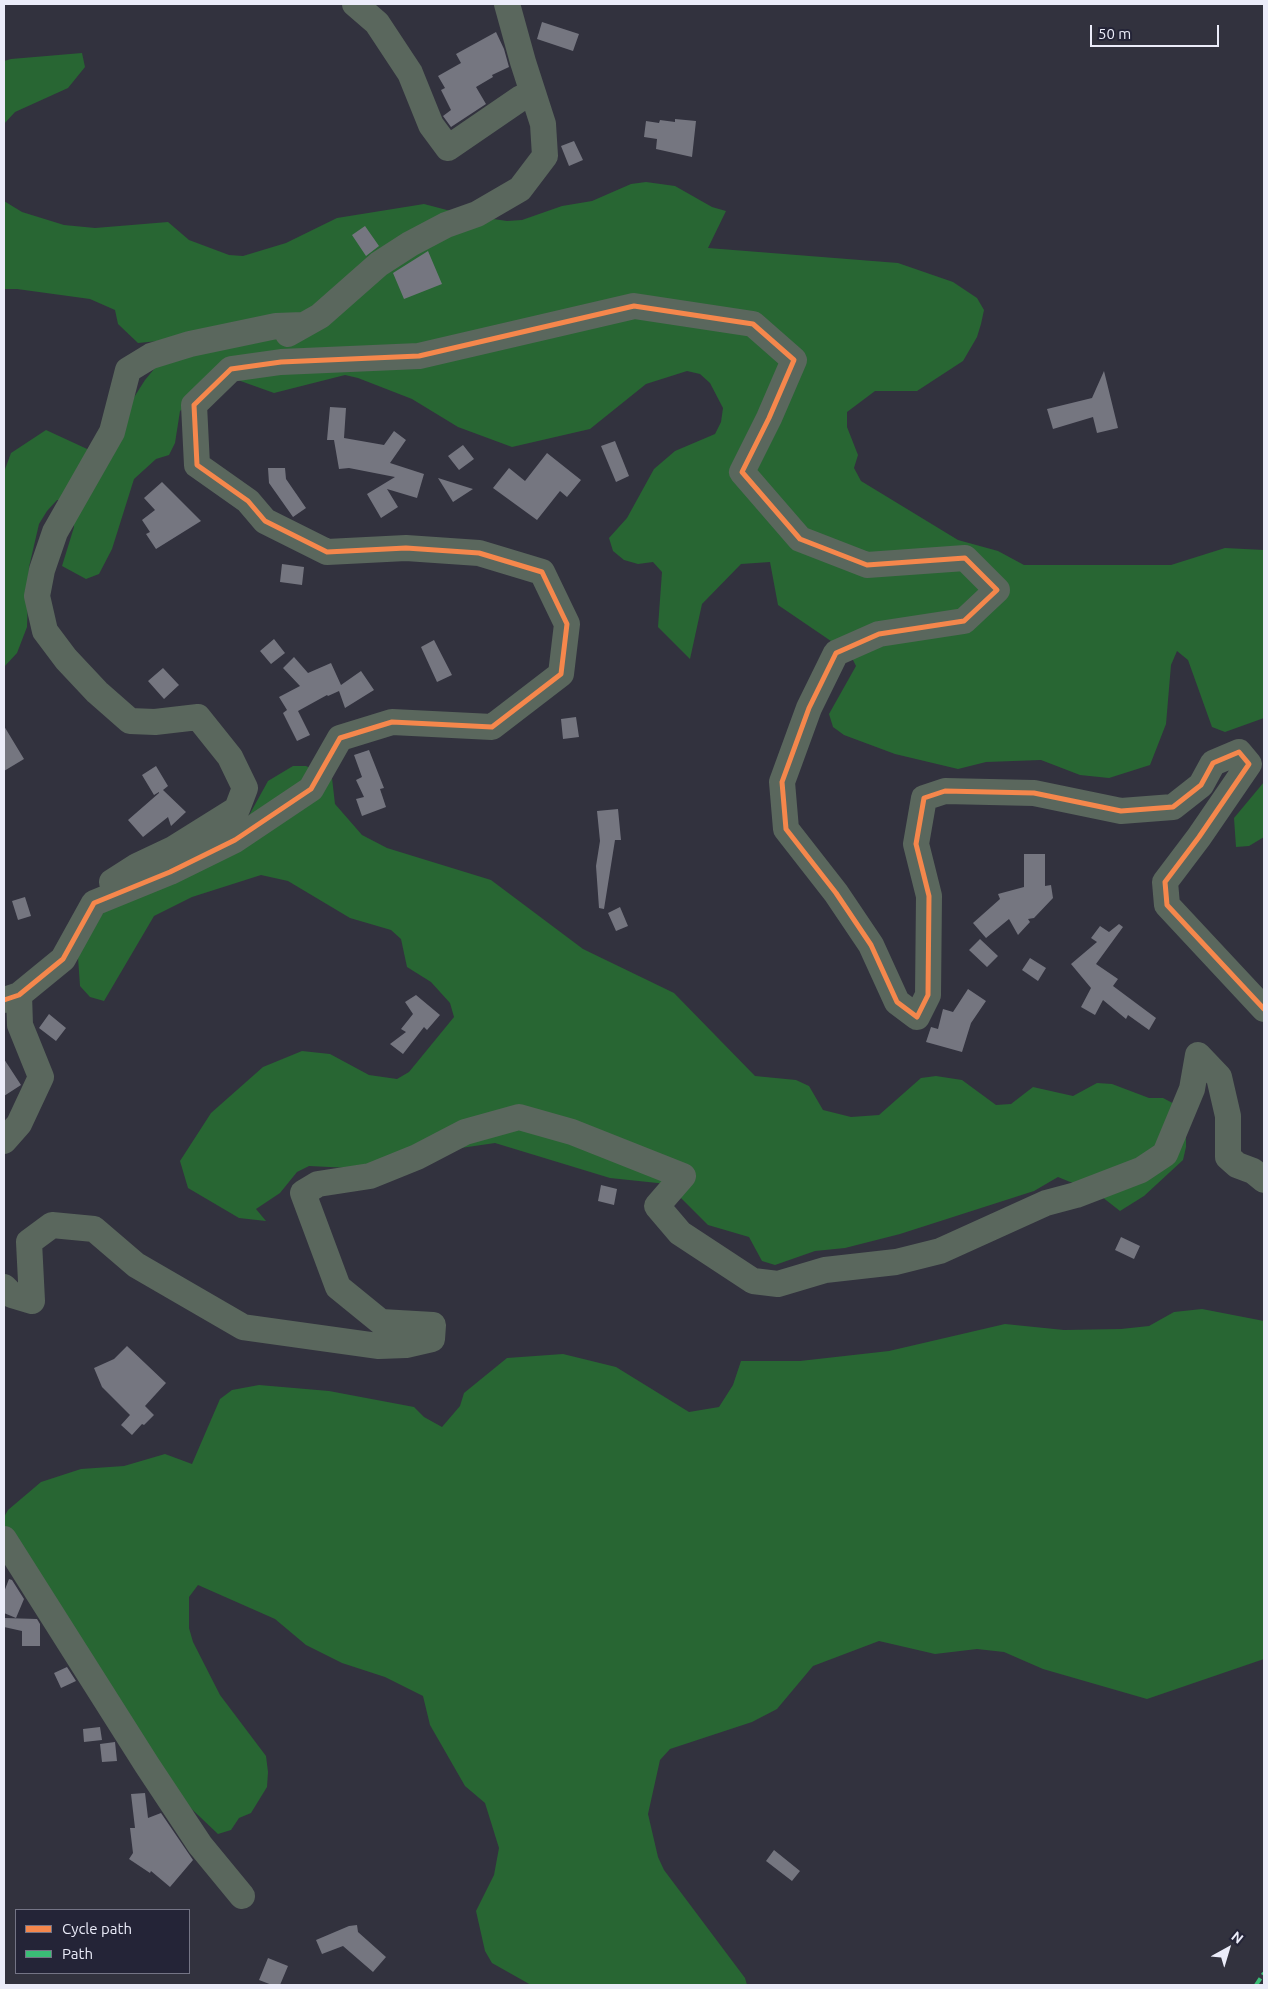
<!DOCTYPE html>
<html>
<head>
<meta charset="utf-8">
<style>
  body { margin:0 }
  #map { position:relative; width:1268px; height:1989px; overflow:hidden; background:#32323e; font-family:Ubuntu,sans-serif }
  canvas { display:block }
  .frame { position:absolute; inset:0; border:5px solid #ebecf9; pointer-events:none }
  .legend { position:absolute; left:15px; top:1909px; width:175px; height:65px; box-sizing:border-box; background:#242437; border:1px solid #747485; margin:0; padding:6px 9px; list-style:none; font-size:15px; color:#ebecf9 }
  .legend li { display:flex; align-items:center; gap:10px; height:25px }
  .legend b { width:25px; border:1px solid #747485 }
  .north { position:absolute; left:1203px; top:1924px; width:50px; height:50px; -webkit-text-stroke:4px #242437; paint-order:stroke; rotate:39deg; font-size:14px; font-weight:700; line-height:20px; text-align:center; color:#ebecf9 }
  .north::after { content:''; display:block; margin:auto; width:18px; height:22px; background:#ebecf9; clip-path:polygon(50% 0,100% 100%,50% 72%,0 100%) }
  .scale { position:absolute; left:1090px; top:25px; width:129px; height:22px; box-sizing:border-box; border:2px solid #ebecf9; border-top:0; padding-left:6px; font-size:15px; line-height:18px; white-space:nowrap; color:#ebecf9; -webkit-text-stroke:4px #242437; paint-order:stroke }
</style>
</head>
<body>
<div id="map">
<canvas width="1268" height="1989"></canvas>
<div class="frame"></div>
<ul class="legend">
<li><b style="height:6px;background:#f5874c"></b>Cycle path</li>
<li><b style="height:6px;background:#3abd76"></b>Path</li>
</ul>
<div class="north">N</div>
<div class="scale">50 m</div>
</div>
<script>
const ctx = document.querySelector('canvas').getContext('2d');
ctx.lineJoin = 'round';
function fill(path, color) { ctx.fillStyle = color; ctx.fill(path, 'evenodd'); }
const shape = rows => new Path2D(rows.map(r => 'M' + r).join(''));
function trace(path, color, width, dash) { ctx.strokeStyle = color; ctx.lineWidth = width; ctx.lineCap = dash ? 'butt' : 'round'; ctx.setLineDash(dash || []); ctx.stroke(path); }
const forest = shape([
  [82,53,85,67,68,88,15,112,4,124,4,61,11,59],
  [646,182,675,186,712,207,726,211,708,248,898,263,953,282,977,298,984,310,981,324,977,337,963,361,917,391,875,391,847,412,847,427,858,455,854,468,861,481,958,540,998,551,1024,565,1171,565,1225,548,1264,550,1264,718,1225,732,1212,727,1188,660,1177,651,1171,665,1166,724,1150,765,1109,778,1080,775,1041,760,986,762,958,769,895,754,844,735,833,727,829,714,856,666,850,654,778,605,770,562,741,564,702,604,690,659,658,627,662,572,653,562,638,564,624,560,613,551,609,538,627,518,654,469,675,451,715,434,721,422,723,408,710,383,700,374,687,371,646,384,590,429,512,447,458,427,412,399,358,378,345,375,274,393,221,374,180,411,175,443,169,455,156,459,134,479,112,549,99,574,86,579,62,566,74,527,71,501,57,500,47,511,39,524,29,567,27,627,17,653,4,667,4,472,11,453,46,430,98,454,145,380,179,339,138,343,118,324,115,310,90,299,17,289,4,289,4,201,22,212,64,225,95,228,168,222,189,240,229,255,243,256,286,243,337,218,424,204,466,215,507,221,522,220,562,206,592,201,631,184],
  [293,766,306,766,332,778,335,804,362,835,387,848,491,880,583,949,674,993,755,1076,796,1080,809,1086,823,1110,851,1117,879,1115,921,1078,936,1076,962,1080,996,1105,1011,1104,1033,1087,1073,1096,1097,1083,1112,1084,1149,1098,1163,1098,1186,1110,1186,1147,1183,1160,1144,1196,1120,1211,1097,1193,1058,1177,1034,1191,900,1234,845,1248,815,1251,775,1265,762,1261,749,1237,708,1225,667,1184,610,1178,495,1143,454,1149,350,1168,309,1166,297,1172,280,1193,256,1209,266,1221,239,1218,188,1188,180,1161,211,1113,263,1067,302,1051,330,1054,369,1075,397,1079,409,1072,454,1017,450,1003,431,982,407,967,401,939,391,930,350,918,288,881,261,875,192,897,154,916,104,1001,90,997,80,986,78,957,89,931,114,899,247,819,268,781],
  [1264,782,1264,837,1249,846,1236,847,1234,818],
  [1202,1309,1264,1321,1264,1659,1147,1699,1043,1669,1004,1652,977,1649,935,1654,879,1641,813,1666,777,1709,752,1722,670,1749,660,1760,648,1814,658,1857,664,1870,745,1978,747,1985,531,1985,492,1963,485,1951,476,1911,494,1875,499,1848,485,1803,465,1786,430,1725,423,1696,385,1677,342,1663,306,1645,275,1619,198,1585,189,1597,189,1628,193,1642,220,1695,266,1756,268,1772,267,1787,251,1813,239,1818,231,1830,218,1834,178,1796,4,1537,4,1517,8,1510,41,1482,81,1469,124,1466,165,1454,192,1464,220,1399,232,1390,259,1385,329,1391,414,1407,424,1417,442,1427,460,1406,464,1393,507,1358,563,1354,616,1367,689,1412,719,1407,733,1385,741,1361,800,1361,889,1351,1005,1324,1064,1330,1121,1329,1149,1326,1174,1312]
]);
const building = shape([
  [542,22,579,34,573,51,537,39],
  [496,32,504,49,509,67,492,75,493,77,476,87,486,104,451,127,443,116,451,110,441,90,445,88,438,76,461,63,456,54],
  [675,119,696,121,692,157,656,149,657,139,644,137,646,121,659,123,660,120,675,122],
  [574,141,583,160,569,166,561,146],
  [365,226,379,246,366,256,352,235],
  [428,251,442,284,404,299,393,273],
  [1104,371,1118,428,1097,433,1093,417,1053,429,1047,409,1092,398],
  [330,407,346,408,344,438,384,445,394,431,406,440,390,463,424,474,417,498,387,489,398,507,381,518,367,494,395,477,349,468,339,469,334,440,327,440],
  [615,441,629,476,616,482,601,446],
  [463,445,474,459,459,470,448,456],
  [547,453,581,480,567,497,560,491,537,520,493,488,509,468,525,481],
  [268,468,285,468,286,479,306,508,293,517,269,483],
  [438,478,473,489,453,502],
  [162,482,201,521,156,549,146,534,150,532,142,520,155,510,144,498],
  [282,564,304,567,302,585,280,582],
  [274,639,285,653,271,664,260,651],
  [434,640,452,675,437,682,421,647],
  [294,657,308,673,331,663,341,685,361,671,374,690,345,708,339,691,328,696,327,695,298,711,310,735,297,741,283,713,287,710,279,697,300,686,283,668],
  [163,668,179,685,164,699,148,681],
  [576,717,579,737,563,739,561,719],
  [4,726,24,759,4,771],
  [369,750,384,788,380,789,386,807,362,816,356,799,364,797,356,780,362,777,354,755],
  [156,766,168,786,163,790,186,812,171,826,168,817,143,837,128,820,159,793,159,792,154,795,142,775],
  [618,809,621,840,615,840,604,909,599,908,596,866,600,841,597,811],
  [1024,854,1045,854,1045,886,1051,885,1053,898,1034,918,1028,919,1030,922,1018,935,1009,919,986,938,973,923,1000,899,998,894,1024,887],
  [25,897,31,916,18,920,12,901],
  [620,907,628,926,616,931,608,913],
  [1119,924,1123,927,1096,964,1118,979,1113,986,1156,1018,1149,1030,1128,1015,1126,1019,1103,1000,1095,1015,1081,1007,1091,988,1071,964,1097,942,1091,938,1100,926,1109,932],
  [980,939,998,956,987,967,969,950],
  [1030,958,1046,968,1038,981,1022,970],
  [968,989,986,1001,971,1023,962,1052,926,1042,931,1027,938,1029,943,1009,953,1012],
  [416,995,440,1015,427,1030,424,1027,403,1054,390,1044,406,1032,401,1029,413,1014,405,1002],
  [49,1014,66,1028,56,1041,39,1028],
  [4,1059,21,1085,4,1096],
  [601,1185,617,1189,614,1205,598,1201],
  [1121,1237,1140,1246,1134,1259,1115,1250],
  [127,1346,166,1383,145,1406,154,1415,144,1425,142,1424,132,1435,121,1425,130,1415,102,1387,94,1368,114,1359],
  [9,1579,12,1580,24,1599,16,1618,4,1613,4,1592],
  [4,1618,37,1619,40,1624,40,1646,22,1646,22,1631,4,1627],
  [67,1667,76,1681,61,1688,54,1673],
  [100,1727,102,1740,84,1742,83,1729],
  [115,1742,117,1761,102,1762,100,1744],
  [145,1793,148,1818,161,1813,193,1860,170,1887,151,1871,150,1873,129,1859,133,1853,130,1828,135,1828,131,1794],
  [774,1850,800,1871,792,1881,766,1861],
  [357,1925,358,1932,386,1957,373,1972,343,1946,322,1954,316,1940,349,1926],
  [268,1958,288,1966,280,1985,272,1985,259,1980]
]);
const minor = shape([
  [355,4,377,23,410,73,431,125,448,148,521,98,533,94],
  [288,334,320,316,379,264,410,244,446,225,477,214,520,189,545,156,543,124,523,62,507,4],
  [112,882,137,866,173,849,237,809,245,788,230,757,198,717,155,722,130,721,97,692,66,659,45,631,37,596,42,570,55,532,112,432,128,370,151,356,190,344,276,326,303,325],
  [4,1000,19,995,63,959,94,903,170,872,235,840,311,789,340,738,392,722,492,727,561,674,567,624,542,572,479,553,406,548,327,552,265,521,248,501,197,465,194,405,231,369,281,362,419,356,634,306,753,324,794,360,769,418,742,472,800,539,867,565,965,558,997,590,964,621,879,634,836,653,809,708,782,782,786,829,836,893,871,945,897,1002,917,1017,928,995,929,896,916,844,924,798,945,791,1034,793,1121,811,1173,807,1201,785,1213,763,1239,752,1249,764,1199,837,1165,882,1167,905,1264,1009],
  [4,1141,19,1124,41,1077,20,1025,19,995],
  [4,1287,12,1295,32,1301,29,1242,52,1225,94,1229,136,1265,243,1327,379,1346,406,1345,432,1339,433,1325,381,1322,338,1287,303,1193,318,1184,370,1176,417,1157,465,1132,519,1117,572,1132,683,1176,657,1206,680,1233,753,1281,778,1284,825,1270,896,1262,940,1251,1046,1203,1076,1195,1141,1170,1165,1154,1192,1089,1198,1055,1219,1077,1228,1116,1228,1157,1237,1165,1253,1171,1264,1180],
  [4,1539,147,1765,200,1845,242,1896]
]);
const quiet = shape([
  [1256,1985,1264,1973]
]);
const cycleway = shape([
  [4,1000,19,995,63,959,94,903,170,872,235,840,311,789,340,738,392,722,492,727,561,674,567,624,542,572,479,553,406,548,327,552,265,521,248,501,197,465,194,405,231,369,281,362,419,356,634,306,753,324,794,360,769,418,742,472,800,539,867,565,965,558,997,590,964,621,879,634,836,653,809,708,782,782,786,829,836,893,871,945,897,1002,917,1017,928,995,929,896,916,844,924,798,945,791,1034,793,1121,811,1173,807,1201,785,1213,763,1239,752,1249,764,1199,837,1165,882,1167,905,1264,1009]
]);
fill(forest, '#286633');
fill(building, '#757680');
trace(minor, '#5a675d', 26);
trace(quiet, '#3abd76', 4, [8, 4]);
trace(cycleway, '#f5874c', 5);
</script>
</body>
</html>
